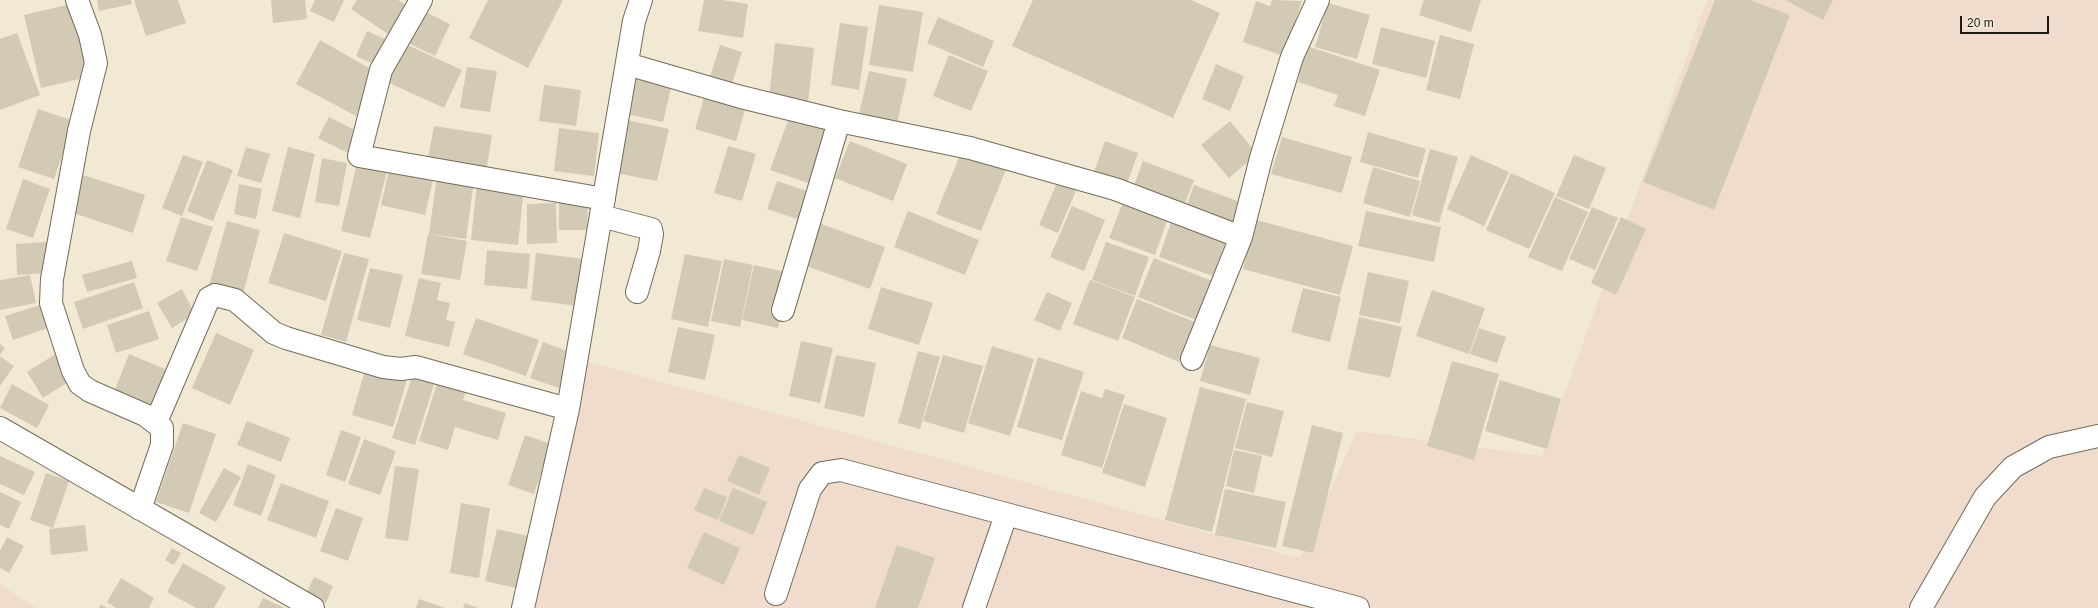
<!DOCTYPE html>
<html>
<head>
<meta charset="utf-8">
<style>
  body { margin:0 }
  #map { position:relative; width:2098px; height:608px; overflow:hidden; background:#f2e9d5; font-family:Arial,sans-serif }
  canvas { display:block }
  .scale { position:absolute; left:1960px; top:16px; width:89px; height:18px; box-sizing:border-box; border:2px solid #1d1a13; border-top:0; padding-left:5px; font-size:12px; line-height:14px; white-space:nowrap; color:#1d1a13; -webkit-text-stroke:3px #f2e9d5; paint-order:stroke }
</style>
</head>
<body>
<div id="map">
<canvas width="2098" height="608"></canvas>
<div class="scale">20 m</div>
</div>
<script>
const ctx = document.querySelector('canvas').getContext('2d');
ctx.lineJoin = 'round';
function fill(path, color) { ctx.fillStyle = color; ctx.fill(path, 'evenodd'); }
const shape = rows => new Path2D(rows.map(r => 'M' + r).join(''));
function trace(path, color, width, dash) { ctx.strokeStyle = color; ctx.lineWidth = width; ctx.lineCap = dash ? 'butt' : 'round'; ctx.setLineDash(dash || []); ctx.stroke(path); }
const industrial = shape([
  [1707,0,2098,0,2098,608,523,608,586,361,1300,558,1357,431,1542,456],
  [0,584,36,608,0,608]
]);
const building = shape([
  [97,0,131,0,132,4,99,11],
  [134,0,178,0,186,23,146,36],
  [271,0,305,0,307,19,273,23],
  [315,0,344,0,334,22,310,11],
  [357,0,398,0,413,10,394,38,351,9],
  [488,0,563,0,528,68,469,38],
  [704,0,722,0,748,4,743,38,698,31],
  [1033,0,1191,0,1220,13,1173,118,1012,46],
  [1272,0,1302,1,1284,56,1243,42,1256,1,1270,6],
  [1424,0,1481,0,1471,32,1419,15],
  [1715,0,1750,0,1790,15,1714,210,1643,182],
  [1785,0,1833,0,1823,20],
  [1328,3,1370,15,1357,59,1315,47],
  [71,4,88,77,41,88,24,15],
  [879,5,923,12,913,72,869,65],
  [422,10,450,24,435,56,406,42],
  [938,17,994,41,983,67,927,43],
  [840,23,868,27,859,90,831,85],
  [1381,27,1435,41,1426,78,1372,64],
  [367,31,387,40,376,65,356,56],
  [17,33,40,95,0,110,0,39],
  [1440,35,1474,44,1460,99,1426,90],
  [320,40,376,72,356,116,296,84],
  [403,43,462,70,444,108,385,81],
  [775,43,814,48,808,103,769,98],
  [1301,44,1380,70,1365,116,1334,106,1338,95,1298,82,1300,74,1292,71],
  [720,45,742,52,730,90,708,83],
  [949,55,988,71,971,111,933,96],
  [1216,64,1244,76,1230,111,1202,99],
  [467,67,497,71,490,112,460,108],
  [869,71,907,79,897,123,859,114],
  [631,75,672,84,663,122,622,113],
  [544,85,581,90,576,126,539,121],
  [705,94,746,106,736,141,695,129],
  [38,109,74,121,54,179,18,167],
  [790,115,830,130,811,184,770,170],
  [329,117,359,132,348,153,318,138],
  [627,120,669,129,657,181,616,173],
  [1230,121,1257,154,1229,178,1201,145],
  [434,126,492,135,486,173,427,163],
  [559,128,599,133,594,176,554,171],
  [1368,132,1426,149,1418,178,1360,162],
  [1282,137,1352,157,1342,193,1271,174],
  [850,141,907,164,893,201,835,178],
  [1105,141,1138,153,1125,190,1092,178],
  [728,146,756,154,742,201,714,193],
  [246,147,270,154,261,183,237,176],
  [288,147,315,154,300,218,272,211],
  [1430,149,1458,157,1439,223,1412,215],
  [962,150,1007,167,981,231,936,214],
  [183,155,203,162,182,216,162,208],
  [1471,155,1509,172,1484,226,1447,209],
  [1574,155,1606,168,1589,209,1556,196],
  [322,158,347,163,339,206,315,202],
  [207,160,233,170,213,221,187,211],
  [1143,161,1194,180,1181,213,1131,194],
  [357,163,387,171,370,238,341,231],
  [1373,167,1420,181,1410,217,1363,203],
  [389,170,433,180,425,215,381,205],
  [1511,173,1555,193,1529,249,1486,230],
  [80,174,145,195,133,233,67,211],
  [437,176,474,181,466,239,429,234],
  [1059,178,1078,186,1058,233,1039,225],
  [23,179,50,189,33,238,6,229],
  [777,181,816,194,806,222,767,209],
  [477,183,524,188,518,245,471,240],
  [239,184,262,189,256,219,234,214],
  [1194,185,1248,205,1239,229,1185,210],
  [1555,197,1588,212,1562,271,1528,257],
  [1124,199,1169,215,1155,255,1109,238],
  [559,202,588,203,587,230,559,230],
  [556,203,557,243,527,244,527,204],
  [1072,206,1105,220,1084,271,1050,257],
  [1592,207,1618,218,1595,270,1569,259],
  [908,211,979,240,965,275,894,247],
  [1366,211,1441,227,1434,262,1358,246],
  [1174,214,1229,233,1213,276,1159,257],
  [181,217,213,227,197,271,166,261],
  [1621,217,1646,229,1616,295,1591,283],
  [1256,220,1353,246,1340,295,1243,269],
  [227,221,260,230,243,294,209,285],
  [813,221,885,247,870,289,798,263],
  [284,233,342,251,326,301,268,283],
  [428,234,467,241,460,280,421,274],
  [46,242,48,273,17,275,16,244],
  [1106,242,1149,257,1135,296,1092,280],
  [487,250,530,254,527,289,484,285],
  [344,253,369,259,346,342,321,335],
  [536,253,584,259,578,306,531,300],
  [685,254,722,261,708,327,671,319],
  [1154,258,1217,283,1201,322,1138,297],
  [724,259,753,265,740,327,711,321],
  [132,261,137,278,87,292,82,275],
  [754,265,790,273,778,328,742,320],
  [370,268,403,275,390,328,357,320],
  [1368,272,1409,281,1400,323,1359,315],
  [30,275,36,303,0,310,0,280],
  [419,278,441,283,437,300,450,303,446,320,455,322,449,347,405,336],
  [1090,280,1135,297,1118,341,1073,324],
  [134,282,143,308,83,329,74,302],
  [881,287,933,303,919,345,868,329],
  [1303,288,1341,297,1330,342,1291,332],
  [182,289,195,314,172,328,157,303],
  [1432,290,1485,308,1469,354,1416,336],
  [1047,292,1072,303,1060,331,1034,320],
  [1137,299,1195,322,1179,362,1122,338],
  [43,304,51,327,13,340,5,316],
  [149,311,159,339,116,353,107,325],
  [1359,317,1402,327,1390,378,1347,369],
  [476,318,539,340,526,376,463,354],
  [678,327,715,335,705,380,668,372],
  [1479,328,1506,337,1497,363,1470,354],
  [216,333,254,350,230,405,192,388],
  [801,341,833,348,820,403,789,396],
  [543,342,572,353,559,388,530,378],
  [0,344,5,348,0,355],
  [1210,345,1260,358,1250,395,1200,381],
  [992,346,1034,359,1010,436,968,423],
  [918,351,940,357,920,429,898,423],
  [57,353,73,379,43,398,27,372],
  [129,354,172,372,156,410,114,392],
  [836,355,876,363,864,417,824,408],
  [943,355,983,366,964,433,923,421],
  [1,357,14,366,0,386,0,358],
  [1038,357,1084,372,1062,440,1017,427],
  [1452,361,1499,374,1474,460,1427,446],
  [366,367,407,379,393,427,352,415],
  [414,371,436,378,415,445,392,438],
  [438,380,467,388,463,400,506,413,498,440,455,427,448,450,419,441],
  [1500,380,1561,399,1547,449,1485,431],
  [12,384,49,405,37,428,0,408],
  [1200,387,1246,399,1212,532,1165,520],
  [1105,389,1125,395,1102,468,1061,455,1081,391,1102,398],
  [1247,402,1284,411,1272,457,1235,448],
  [1124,404,1167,418,1145,487,1102,473],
  [247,421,290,438,281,462,237,445],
  [183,423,216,434,189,513,156,502],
  [1312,425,1343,433,1313,553,1282,546],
  [341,430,361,437,345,482,326,475],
  [525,435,551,444,534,494,508,485],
  [364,439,396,451,380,495,348,484],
  [1234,450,1262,456,1254,493,1226,486],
  [739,455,770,468,759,495,727,481],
  [0,456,35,472,24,495,0,484],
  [248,464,276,475,261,516,233,505],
  [395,466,419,469,408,541,385,538],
  [224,468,241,477,216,522,199,513],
  [46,473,69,481,53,528,30,520],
  [281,483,329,501,316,538,267,520],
  [704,488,727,497,718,520,694,510],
  [733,488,767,502,753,535,719,521],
  [1225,489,1286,502,1276,548,1215,535],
  [0,492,21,502,9,529,0,525],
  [461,503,490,508,479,578,450,573],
  [336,508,363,518,348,561,320,551],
  [85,525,88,551,51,555,49,529],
  [497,529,528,536,516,588,485,581],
  [704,532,740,548,724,585,687,568],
  [7,537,24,546,9,573,0,568,0,551],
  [897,545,935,558,918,608,875,608],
  [172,548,181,553,174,565,165,560],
  [183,563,226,587,214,608,196,608,167,592],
  [314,577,333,586,326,603,306,594],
  [121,578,154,598,149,608,116,608,107,602],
  [263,598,285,608,258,608],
  [419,599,445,608,416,608],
  [465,603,478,608,463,608],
  [101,604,107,608,99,608]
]);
const street = shape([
  [77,0,90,35,96,63,79,131,52,279,51,303,73,371,80,384,90,391,145,415,162,428,162,445,140,509],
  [421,0,381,70,359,156,604,199],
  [627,64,741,97,839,121,970,148,1115,189,1241,237],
  [601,216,651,229,652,234,649,251,637,292],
  [783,310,839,121],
  [1192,359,1241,237,1261,158,1292,57,1318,0],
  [156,422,209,298,215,295,235,300,274,333,286,338,383,367,401,369,416,367,568,409],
  [0,428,313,608],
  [776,594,810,489,822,473,841,470,1358,608],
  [523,608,568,409,634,21,641,0],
  [974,608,1006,515],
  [1921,608,1985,497,2013,467,2049,447,2098,436]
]);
fill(industrial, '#efdccc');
fill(building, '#d3cab6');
trace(street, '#736b59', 24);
trace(street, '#fff', 22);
</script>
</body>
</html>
